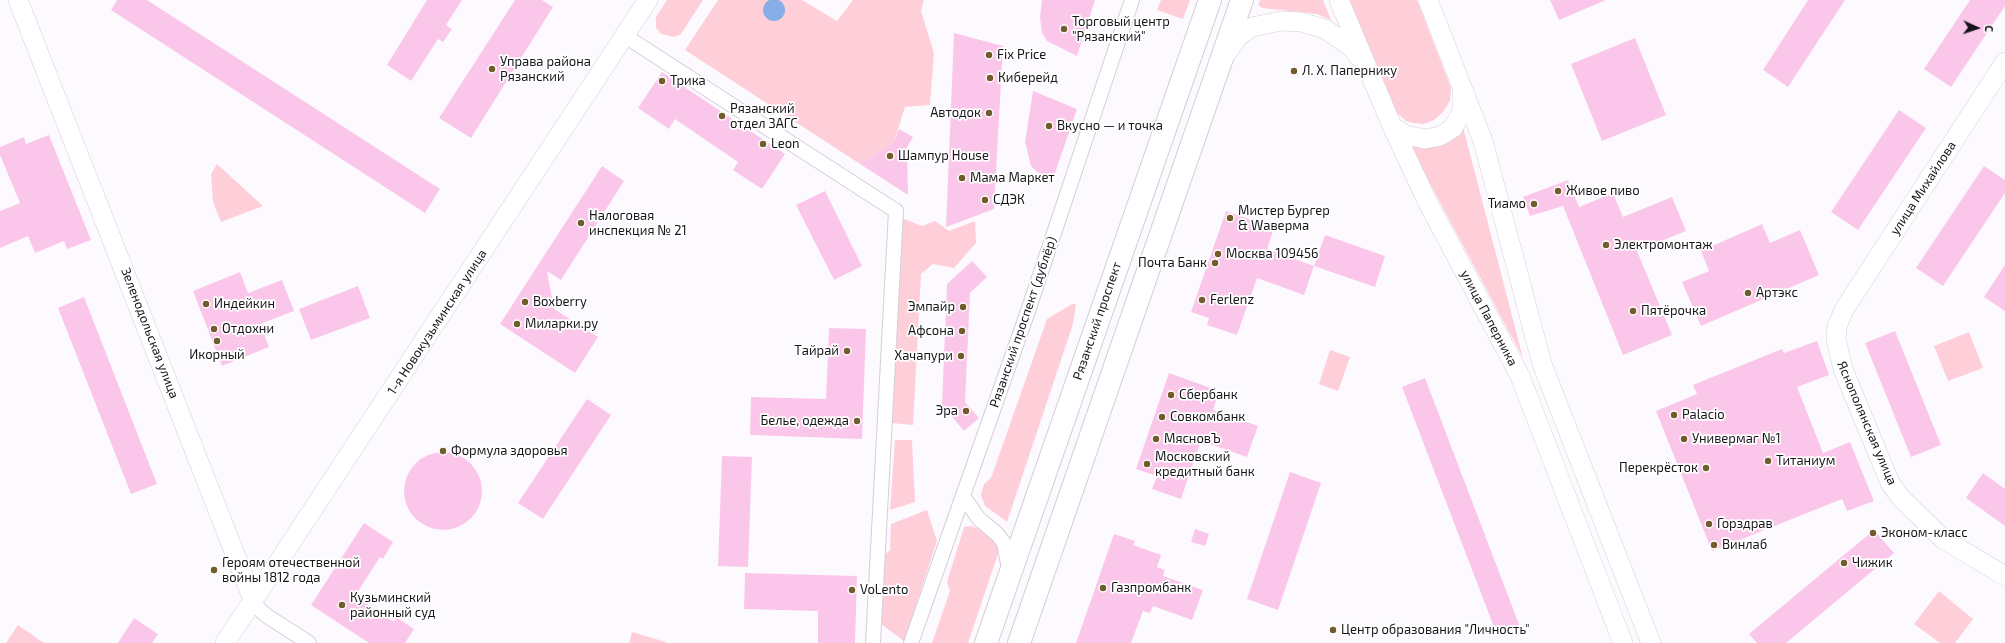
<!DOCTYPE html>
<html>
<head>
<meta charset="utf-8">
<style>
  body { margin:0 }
  #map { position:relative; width:2005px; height:643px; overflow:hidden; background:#fdfaff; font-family:"Exo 2",sans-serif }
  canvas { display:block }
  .north { position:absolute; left:1957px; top:8px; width:40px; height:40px; -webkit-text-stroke:3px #fff; paint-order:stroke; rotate:93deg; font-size:11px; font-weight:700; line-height:16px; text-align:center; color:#171519 }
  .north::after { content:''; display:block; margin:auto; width:14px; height:18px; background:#171519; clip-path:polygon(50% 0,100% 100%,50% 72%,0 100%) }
</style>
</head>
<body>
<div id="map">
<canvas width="2005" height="643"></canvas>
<div class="north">С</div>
</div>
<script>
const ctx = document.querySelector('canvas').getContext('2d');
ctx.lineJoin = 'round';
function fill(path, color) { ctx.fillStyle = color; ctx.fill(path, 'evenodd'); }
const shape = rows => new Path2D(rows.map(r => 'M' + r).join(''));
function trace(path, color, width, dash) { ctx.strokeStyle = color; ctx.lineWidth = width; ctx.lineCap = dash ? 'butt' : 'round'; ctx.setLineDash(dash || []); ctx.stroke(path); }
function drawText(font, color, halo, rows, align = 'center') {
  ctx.font = font + ' "Exo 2",sans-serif'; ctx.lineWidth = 3.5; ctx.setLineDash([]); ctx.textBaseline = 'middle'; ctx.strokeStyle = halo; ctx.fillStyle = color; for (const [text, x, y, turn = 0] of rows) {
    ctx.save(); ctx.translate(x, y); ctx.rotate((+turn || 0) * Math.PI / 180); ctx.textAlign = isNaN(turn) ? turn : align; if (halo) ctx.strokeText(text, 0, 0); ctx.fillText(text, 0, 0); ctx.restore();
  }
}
const green = shape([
  [667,0,703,0,681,34,674,37,661,34,656,28,656,17],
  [718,0,802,0,837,21,853,0,924,0,921,11,934,53,930,105,905,107,894,142,860,164,685,50],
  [1161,0,1190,0,1183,19,1157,10],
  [1260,0,1323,0,1331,20,1317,14,1262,8,1258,5],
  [1349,0,1417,0,1451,88,1450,101,1443,112,1434,120,1424,124,1413,123,1406,121,1396,112],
  [1463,127,1523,358,1410,146],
  [217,164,263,206,221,222,213,202,211,174],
  [899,217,922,226,935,221,949,231,975,221,976,243,954,268,933,264,921,274,913,425,891,423],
  [1072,304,1076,304,1073,324,1007,522,985,506,981,495,984,484,991,478,1047,319],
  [1969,332,1983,368,1948,381,1934,346],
  [1330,350,1350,357,1338,391,1319,384],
  [895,440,912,440,915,502,890,510],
  [927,510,937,541,904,641,881,624,881,558,890,550,891,524],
  [971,526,979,529,997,544,999,551,968,643,932,643,950,591,947,582,964,527],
  [1939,591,1973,619,1955,643,1940,643,1914,624],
  [18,625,44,643,6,643],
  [632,632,666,642,665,643,629,643]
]);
const water = shape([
  '763 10a11 11 0 1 1 22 0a11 11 0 1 1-22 0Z'
]);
const building = shape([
  [117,0,147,0,440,189,425,213,111,10],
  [427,0,462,0,446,25,452,29,443,42,438,39,411,81,387,65],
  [515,0,542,0,553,7,471,138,439,118],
  [1042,0,1095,0,1077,56,1047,41,1042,33,1040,18],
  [1550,0,1606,0,1559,20],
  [1808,0,1845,0,1788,87,1763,70],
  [1970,0,2005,0,2005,6,1951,87,1924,69],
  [954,33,1003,46,994,209,946,227],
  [1635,38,1666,115,1602,141,1571,64],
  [662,72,785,154,762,189,733,170,738,162,675,119,669,129,638,108],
  [1033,91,1077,109,1051,185,1031,166,1025,142],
  [1899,110,1926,128,1858,230,1831,212],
  [899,129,913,137,907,147,908,195,860,164,894,142],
  [49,135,91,240,67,249,64,241,35,253,28,236,0,248,0,211,20,203,0,155,0,147,24,137,26,144],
  [602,166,624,181,561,280,547,271,554,309,598,337,575,373,500,324],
  [1984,166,2005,180,2005,193,1943,286,1916,268],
  [1568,180,1579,207,1613,193,1623,217,1672,197,1686,231,1637,251,1672,335,1623,355,1563,206,1530,216,1523,197],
  [825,191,862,266,834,280,796,205],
  [1226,211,1274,228,1267,249,1314,266,1304,295,1257,278,1237,335,1207,325,1209,318,1191,312],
  [1762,224,1770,243,1800,230,1819,275,1701,326,1682,282,1709,271,1701,251],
  [1325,235,1385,256,1375,287,1314,266],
  [972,261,987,277,970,293,965,402,979,418,964,431,942,405,947,284],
  [2005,265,2005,311,1984,297],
  [240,272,248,293,282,280,294,311,260,324,269,347,222,366,193,291],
  [358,286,370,318,311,340,299,309],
  [84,297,157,484,131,494,58,308],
  [829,328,866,329,862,439,750,435,751,397,826,399],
  [1895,331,1941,445,1911,457,1865,343],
  [1817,341,1829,375,1797,387,1823,453,1850,442,1874,501,1847,511,1842,499,1712,551,1656,411,1697,394,1693,385,1782,349,1784,353],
  [1169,373,1219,391,1213,410,1258,426,1247,457,1201,441,1181,499,1152,489,1157,476,1136,469],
  [1425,378,1520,627,1497,635,1402,387],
  [587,399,611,415,543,519,518,503],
  '404 491a39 39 0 1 1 78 0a39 39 0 1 1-78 0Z',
  [722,456,752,457,748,567,718,566],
  [1290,472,1321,483,1278,610,1247,599],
  [1983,473,2005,489,2005,526,1966,498],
  [364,523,393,542,383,559,380,557,355,596,394,622,396,617,414,629,405,643,369,643,311,605],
  [1195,529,1209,534,1205,546,1191,542],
  [1874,530,1894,553,1786,643,1757,643,1749,634],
  [1114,534,1135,541,1133,545,1161,555,1157,567,1165,570,1163,576,1203,590,1192,620,1153,606,1150,613,1143,611,1131,643,1076,643],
  [745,573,857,576,855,643,818,643,818,611,744,609],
  [134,618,158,634,152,643,118,643]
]);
const street = shape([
  [625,36,896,211,873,643],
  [963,496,979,519,997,534,1004,543,1009,569],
  [253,600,259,609,267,616,309,643],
  [911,643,1027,314,1132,0]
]);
const secondary = shape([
  [18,0,253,600],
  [1339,0,1392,126,1428,203,1520,376,1623,643],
  [1428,0,1483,141,1542,364,1651,643],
  [1226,54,1239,36,1252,27,1281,21,1301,22,1325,29,1351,47,1359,57],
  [2005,62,1845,308,1837,326,1836,339,1843,369,1890,483,1901,498,1943,539,2005,576],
  [1392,126,1405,135,1425,139,1440,136,1453,128,1462,111,1462,92],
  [225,643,648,0]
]);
const primary = shape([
  [986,643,1210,0],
  [1019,643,1242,0]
]);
const markers = [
  [1064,29,4,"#725c2c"],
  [989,55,4,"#725c2c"],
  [492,69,4,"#725c2c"],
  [1294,71,4,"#725c2c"],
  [990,78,4,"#725c2c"],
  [662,81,4,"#725c2c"],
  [989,113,4,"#725c2c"],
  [722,116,4,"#725c2c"],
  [1049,126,4,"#725c2c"],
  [763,144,4,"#725c2c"],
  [890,156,4,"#725c2c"],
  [962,178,4,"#725c2c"],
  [1558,191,4,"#725c2c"],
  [985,200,4,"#725c2c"],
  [1534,204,4,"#725c2c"],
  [1230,218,4,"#725c2c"],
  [581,223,4,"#725c2c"],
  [1606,245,4,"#725c2c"],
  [1218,254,4,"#725c2c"],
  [1215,263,4,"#725c2c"],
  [1748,293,4,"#725c2c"],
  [1202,300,4,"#725c2c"],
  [525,302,4,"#725c2c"],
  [206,304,4,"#725c2c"],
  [963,307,4,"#725c2c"],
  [1633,311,4,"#725c2c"],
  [517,324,4,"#725c2c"],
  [214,329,4,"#725c2c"],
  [962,331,4,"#725c2c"],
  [217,341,4,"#725c2c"],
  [847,351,4,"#725c2c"],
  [961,356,4,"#725c2c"],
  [1171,395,4,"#725c2c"],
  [966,411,4,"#725c2c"],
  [1674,415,4,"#725c2c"],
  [1162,417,4,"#725c2c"],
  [857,421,4,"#725c2c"],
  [1156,439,4,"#725c2c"],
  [1684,439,4,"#725c2c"],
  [443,451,4,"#725c2c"],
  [1768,461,4,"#725c2c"],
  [1147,464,4,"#725c2c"],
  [1706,468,4,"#725c2c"],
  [1709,524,4,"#725c2c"],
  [1873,533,4,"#725c2c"],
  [1714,545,4,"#725c2c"],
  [1844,563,4,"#725c2c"],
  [214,570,4,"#725c2c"],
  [1103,588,4,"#725c2c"],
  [852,590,4,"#725c2c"],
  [342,605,4,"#725c2c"],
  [1333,630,4,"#725c2c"]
];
const poiNames = [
  ["Торговый центр",1072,22],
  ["\"Рязанский\"",1072,37],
  ["Fix Price",997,55],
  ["Управа района",500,62],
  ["Рязанский",500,77],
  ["Л. Х. Папернику",1302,71],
  ["Киберейд",998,78],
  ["Трика",670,81],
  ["Рязанский",730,109],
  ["отдел ЗАГС",730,124],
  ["Автодок",981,113,"right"],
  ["Вкусно — и точка",1057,126],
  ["Leon",771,144],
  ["Шампур House",898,156],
  ["Мама Маркет",970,178],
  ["Живое пиво",1566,191],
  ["СДЭК",993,200],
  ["Тиамо",1526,204,"right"],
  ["Мистер Бургер",1238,211],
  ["& Wаверма",1238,226],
  ["Налоговая",589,216],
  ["инспекция № 21",589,231],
  ["Электромонтаж",1614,245],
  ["Москва 109456",1226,254],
  ["Почта Банк",1207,263,"right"],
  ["Артэкс",1756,293],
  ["Ferlenz",1210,300],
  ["Boxberry",533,302],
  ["Индейкин",214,304],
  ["Эмпайр",955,307,"right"],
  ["Пятёрочка",1641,311],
  ["Миларки.ру",525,324],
  ["Отдохни",222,329],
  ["Афсона",954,331,"right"],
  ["Тайрай",839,351,"right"],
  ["Икорный",217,355,"center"],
  ["Хачапури",953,356,"right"],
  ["Сбербанк",1179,395],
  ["Эра",958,411,"right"],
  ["Palacio",1682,415],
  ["Совкомбанк",1170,417],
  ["Белье, одежда",849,421,"right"],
  ["МясновЪ",1164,439],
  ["Универмаг №1",1692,439],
  ["Формула здоровья",451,451],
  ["Московский",1155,457],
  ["кредитный банк",1155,472],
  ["Титаниум",1776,461],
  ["Перекрёсток",1698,468,"right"],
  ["Горздрав",1717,524],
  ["Эконом-класс",1881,533],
  ["Винлаб",1722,545],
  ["Героям отечественной",222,563],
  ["войны 1812 года",222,578],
  ["Чижик",1852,563],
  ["Газпромбанк",1111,588],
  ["VoLento",860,590],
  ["Кузьминский",350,598],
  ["районный суд",350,613],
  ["Центр образования \"Личность\"",1341,630]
];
const streetNames = [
  ["улица Михайлова",1923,188,-57],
  ["улица Паперника",1489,318,62],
  ["Рязанский проспект",1097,321,-71],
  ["1-я Новокузьминская улица",437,322,-57],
  ["Рязанский проспект (дублёр)",1023,322,-71],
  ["Зеленодольская улица",150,333,69],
  ["Яснополянская улица",1867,423,67]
];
fill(green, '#ffcfd9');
fill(water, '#87aee7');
fill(building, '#fac7eb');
trace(street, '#d5ced9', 16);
trace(secondary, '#d5ced9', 20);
trace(primary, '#d5ced9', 24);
trace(street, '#fff', 14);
trace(secondary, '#fff', 19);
trace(primary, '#fff', 22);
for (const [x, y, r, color] of markers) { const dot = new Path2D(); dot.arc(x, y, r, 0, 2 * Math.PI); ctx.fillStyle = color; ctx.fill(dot); trace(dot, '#fff', 1.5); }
drawText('13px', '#171519', '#fff', poiNames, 'left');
drawText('13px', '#171519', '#fff', streetNames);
</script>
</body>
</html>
